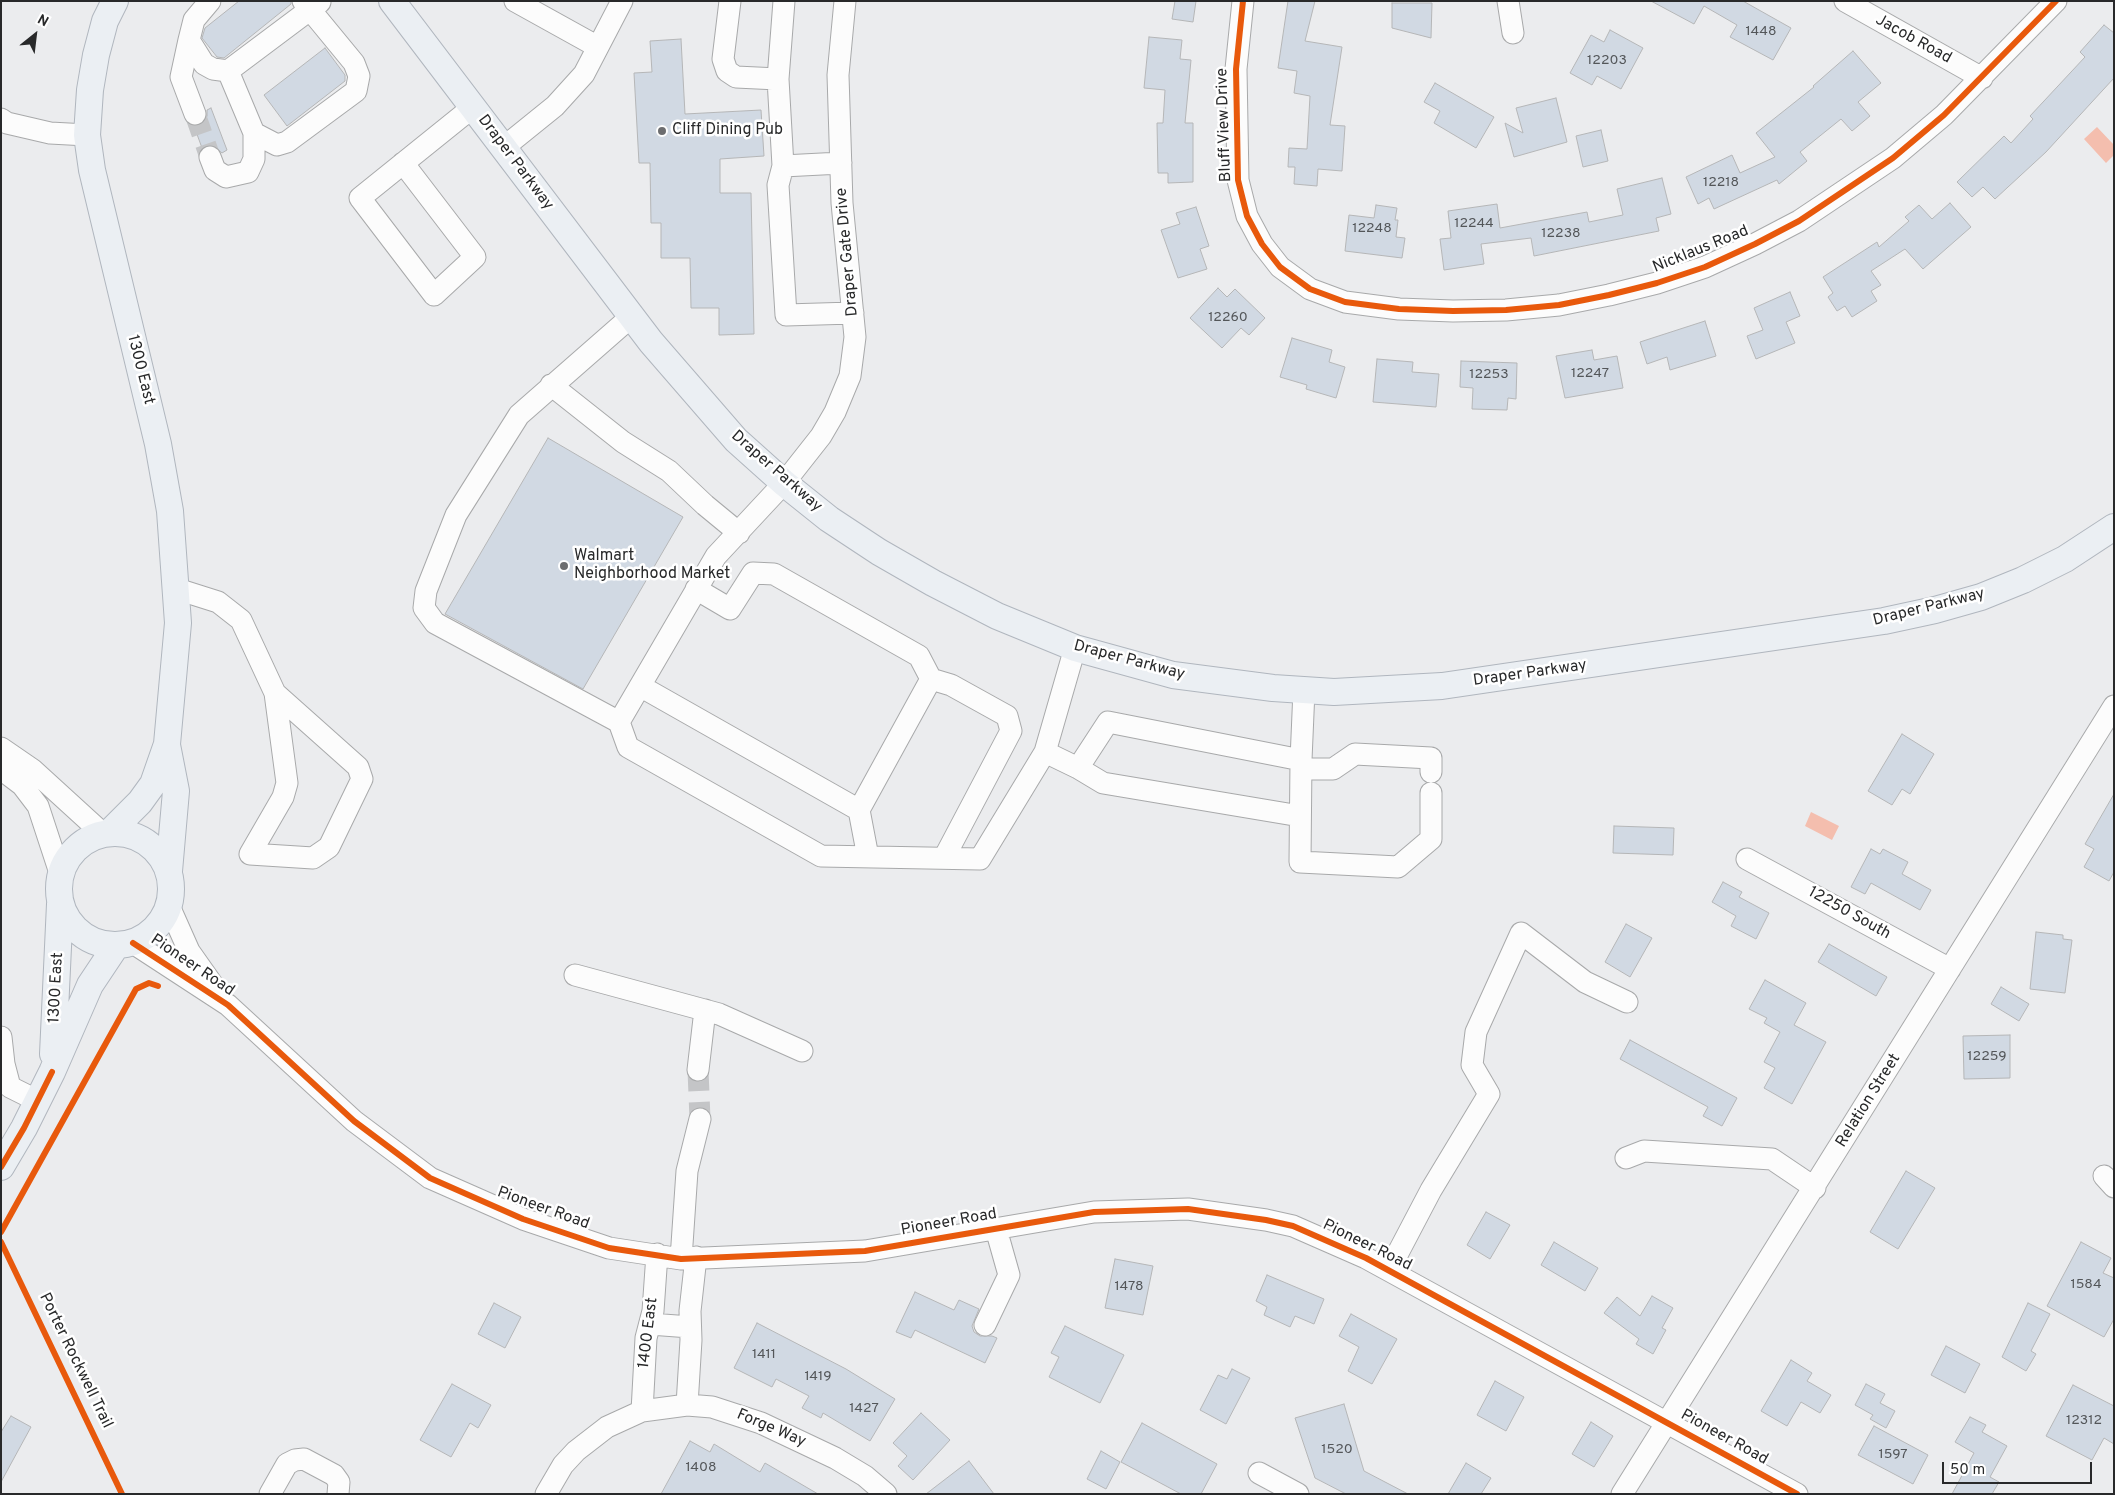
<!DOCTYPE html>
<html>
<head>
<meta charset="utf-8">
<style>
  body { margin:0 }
  #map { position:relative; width:2115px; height:1495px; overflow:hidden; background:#ebecee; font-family:Overpass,sans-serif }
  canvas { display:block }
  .frame { position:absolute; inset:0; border:2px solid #28292a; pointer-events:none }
  .north { position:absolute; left:10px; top:10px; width:50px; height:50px; -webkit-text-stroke:4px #fff; paint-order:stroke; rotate:29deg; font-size:14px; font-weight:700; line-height:20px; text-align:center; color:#28292a }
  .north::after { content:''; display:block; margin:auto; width:18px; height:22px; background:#28292a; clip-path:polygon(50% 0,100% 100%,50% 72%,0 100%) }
  .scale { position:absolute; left:1942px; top:1462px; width:150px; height:22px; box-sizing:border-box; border:2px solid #28292a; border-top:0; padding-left:6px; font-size:15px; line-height:18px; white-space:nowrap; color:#28292a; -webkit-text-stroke:4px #fff; paint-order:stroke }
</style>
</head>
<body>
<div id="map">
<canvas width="2115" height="1495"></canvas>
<div class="frame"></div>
<div class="north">N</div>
<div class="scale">50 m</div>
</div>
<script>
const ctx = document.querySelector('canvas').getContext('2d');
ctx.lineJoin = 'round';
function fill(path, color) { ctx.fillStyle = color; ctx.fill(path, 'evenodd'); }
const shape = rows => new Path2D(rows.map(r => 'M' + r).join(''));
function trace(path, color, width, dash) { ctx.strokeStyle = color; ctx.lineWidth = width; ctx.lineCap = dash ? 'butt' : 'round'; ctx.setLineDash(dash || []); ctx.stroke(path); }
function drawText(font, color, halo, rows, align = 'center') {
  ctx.font = font + ' Overpass,sans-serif'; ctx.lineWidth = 5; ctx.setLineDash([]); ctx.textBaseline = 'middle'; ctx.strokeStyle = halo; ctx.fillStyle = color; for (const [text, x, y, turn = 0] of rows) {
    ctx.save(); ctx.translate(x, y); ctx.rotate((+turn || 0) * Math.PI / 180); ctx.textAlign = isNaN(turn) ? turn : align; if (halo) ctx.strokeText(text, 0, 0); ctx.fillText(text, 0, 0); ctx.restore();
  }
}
const water = shape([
  [2097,127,2114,145,2114,155,2106,163,2084,139],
  [1811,812,1839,826,1832,840,1805,826]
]);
const building = shape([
  [239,1,291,1,291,4,224,58,217,57,202,38,205,28,239,1],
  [1175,1,1196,1,1193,22,1172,19,1175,1],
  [1288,1,1315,1,1305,41,1342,47,1330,125,1345,126,1342,171,1318,169,1317,186,1294,184,1295,167,1288,167,1289,148,1307,149,1310,96,1294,93,1297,71,1278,68,1288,1],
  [1651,1,1743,1,1791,28,1773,60,1730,37,1737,25,1704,6,1694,24,1651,1],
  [1392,3,1432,3,1431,38,1392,28,1392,3],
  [2104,25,2114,33,2114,78,2046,152,1995,199,1983,187,1972,197,1957,182,2004,136,2011,143,2033,119,2030,116,2085,57,2080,52,2104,25],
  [1610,30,1643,48,1621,89,1597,76,1592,85,1570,73,1591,35,1604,42,1610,30],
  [1149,37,1182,40,1180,59,1191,60,1185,123,1193,123,1193,182,1168,183,1168,173,1158,173,1157,123,1163,123,1165,90,1144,88,1149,37],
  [681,39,685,114,761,110,764,156,720,159,720,193,751,193,754,334,719,335,719,308,691,308,690,258,661,258,661,223,651,223,650,163,639,163,634,73,652,72,650,41,681,39],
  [325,48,345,75,345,81,287,126,264,95,325,48],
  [1853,51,1881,83,1858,102,1870,116,1852,131,1841,119,1800,152,1807,161,1779,184,1777,180,1714,209,1709,198,1698,204,1686,177,1732,155,1740,173,1775,157,1756,133,1814,87,1813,86,1853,51],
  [1435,83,1494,117,1476,148,1434,123,1440,111,1424,102,1435,83],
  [1556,98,1567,142,1514,157,1505,123,1523,133,1516,108,1556,98],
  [211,108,227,150,222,153,212,145,202,148,194,126,204,122,207,116,207,110,211,108],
  [1601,130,1608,161,1583,167,1576,136,1601,130],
  [1662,178,1671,214,1656,218,1659,231,1534,256,1531,238,1481,244,1484,264,1444,270,1440,239,1451,238,1448,211,1497,204,1500,228,1587,212,1589,222,1623,215,1617,189,1662,178],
  [1950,203,1971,227,1923,269,1905,249,1871,271,1881,285,1871,291,1877,301,1852,317,1845,306,1837,311,1828,297,1833,293,1823,277,1877,242,1879,247,1909,221,1905,217,1919,205,1932,219,1950,203],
  [1376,205,1397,208,1395,220,1398,220,1396,237,1405,238,1402,258,1345,251,1349,215,1374,218,1376,205],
  [1196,207,1209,246,1200,249,1207,269,1178,278,1161,230,1180,224,1176,213,1196,207],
  [1218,288,1227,297,1235,289,1265,318,1249,335,1241,328,1222,348,1190,318,1218,288],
  [1790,292,1800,316,1786,322,1795,343,1756,359,1747,336,1763,330,1754,308,1790,292],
  [1705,321,1716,356,1670,370,1667,357,1647,364,1640,342,1705,321],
  [1292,338,1332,350,1329,362,1345,367,1336,398,1306,389,1307,385,1280,377,1292,338],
  [1592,350,1594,360,1617,356,1623,388,1565,398,1556,356,1592,350],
  [1377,359,1413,362,1412,372,1439,374,1436,407,1373,402,1377,359],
  [1461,361,1517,363,1516,399,1508,398,1507,410,1472,409,1473,388,1460,387,1461,361],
  [548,438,683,517,583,689,445,614,548,438],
  [1902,734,1934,754,1910,794,1902,789,1892,805,1868,791,1902,734],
  [2114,794,2114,872,2109,881,2084,867,2094,849,2085,844,2114,794],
  [1614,826,1674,828,1673,855,1613,853,1614,826],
  [1871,849,1880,854,1883,849,1908,862,1902,874,1931,890,1920,910,1871,883,1865,894,1851,887,1871,849],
  [1723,882,1742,892,1739,897,1769,913,1756,939,1731,926,1736,916,1712,902,1723,882],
  [1626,924,1652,938,1630,977,1605,962,1626,924],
  [2036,932,2063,935,2063,939,2072,940,2065,993,2030,989,2036,932],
  [1829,944,1887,977,1876,996,1818,962,1829,944],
  [1765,980,1806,1003,1794,1025,1826,1042,1792,1104,1764,1088,1775,1068,1764,1062,1780,1032,1764,1023,1767,1018,1749,1009,1765,980],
  [2001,987,2029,1004,2019,1021,1991,1004,2001,987],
  [2010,1035,2010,1078,1964,1079,1963,1036,2010,1035],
  [1630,1040,1737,1098,1722,1126,1703,1116,1708,1107,1620,1059,1630,1040],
  [1906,1171,1935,1188,1898,1249,1870,1232,1906,1171],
  [1486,1212,1510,1225,1490,1259,1467,1245,1486,1212],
  [1554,1242,1598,1268,1585,1291,1541,1265,1554,1242],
  [2081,1242,2111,1258,2103,1273,2114,1278,2114,1319,2104,1337,2047,1306,2081,1242],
  [1115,1259,1153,1266,1143,1315,1105,1308,1115,1259],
  [1267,1275,1324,1299,1314,1324,1295,1316,1290,1327,1264,1315,1267,1307,1256,1301,1267,1275],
  [915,1292,954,1310,959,1300,979,1309,972,1326,974,1332,980,1336,992,1336,997,1338,985,1363,915,1330,911,1338,896,1332,915,1292],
  [1652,1296,1673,1308,1662,1328,1666,1330,1653,1354,1636,1344,1639,1339,1604,1313,1617,1297,1640,1316,1652,1296],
  [494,1303,521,1317,505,1348,478,1334,494,1303],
  [2028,1303,2050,1314,2031,1351,2036,1354,2026,1371,2002,1357,2028,1303],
  [1351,1314,1397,1339,1372,1384,1348,1371,1359,1347,1339,1336,1351,1314],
  [757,1323,846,1369,895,1399,870,1441,823,1413,821,1418,802,1408,809,1396,776,1379,772,1387,734,1368,757,1323],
  [1065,1326,1124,1355,1100,1403,1049,1377,1059,1357,1051,1353,1065,1326],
  [1946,1346,1980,1364,1965,1393,1931,1375,1946,1346],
  [1791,1360,1812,1373,1807,1381,1831,1395,1820,1413,1801,1402,1787,1426,1761,1411,1791,1360],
  [1232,1369,1250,1378,1226,1424,1200,1410,1218,1375,1227,1379,1232,1369],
  [1495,1381,1524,1397,1506,1431,1477,1415,1495,1381],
  [452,1384,491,1405,478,1428,470,1423,451,1457,420,1440,452,1384],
  [1866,1384,1885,1394,1880,1403,1895,1411,1886,1428,1870,1419,1873,1415,1855,1405,1866,1384],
  [2073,1385,2114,1406,2114,1444,2104,1438,2092,1460,2046,1436,2073,1385],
  [1344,1404,1364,1471,1408,1494,1346,1494,1315,1478,1295,1418,1344,1404],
  [921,1413,950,1440,913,1480,898,1466,907,1456,893,1443,921,1413],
  [11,1416,31,1427,1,1482,1,1432,11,1416],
  [1970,1417,1986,1425,1982,1432,2007,1446,1990,1477,1999,1482,1992,1494,1952,1494,1974,1453,1955,1442,1970,1417],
  [1591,1422,1613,1436,1594,1467,1572,1454,1591,1422],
  [1142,1423,1217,1464,1201,1494,1181,1494,1121,1462,1142,1423],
  [1874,1426,1928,1455,1913,1484,1858,1455,1874,1426],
  [690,1441,710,1452,714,1444,760,1472,765,1463,818,1494,661,1494,690,1441],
  [1101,1451,1120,1462,1106,1489,1087,1479,1101,1451],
  [969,1461,994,1494,926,1494,969,1461],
  [1466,1463,1491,1478,1481,1494,1448,1494,1466,1463]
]);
const minorTunnel = shape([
  [195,114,210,157],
  [698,1070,700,1119]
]);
const minor = shape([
  [210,1,194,20,189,40,204,64,213,69,228,71,320,2],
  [515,1,598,47],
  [730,1,723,59,727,71,736,77,778,79],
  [784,1,778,79,783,166,841,163],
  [845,1,838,75,842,203,855,337,850,376,835,412,821,436,784,483,716,556,619,722,628,747,821,856,980,859,1045,752,1075,648],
  [1243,1,1236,69,1238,180,1247,216,1262,244,1280,267,1310,289,1345,302,1399,309,1453,311,1506,310,1559,305,1609,295,1657,283,1705,267,1755,244,1799,221,1893,158,1944,115,2056,1],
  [1508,1,1513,33],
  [1845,1,1982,78],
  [189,40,181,77,195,114],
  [1,119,7,123,50,133,87,135],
  [254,133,277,145,287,142,356,91,359,76,354,63,303,1],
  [503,148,555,106,584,74,622,1],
  [210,157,215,170,226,177,248,172,254,159,254,133,228,71],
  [403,163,475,257,434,295,360,198,473,107],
  [783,166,778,185,786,315,853,313],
  [551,385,623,442,669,471,705,505,739,533],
  [177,589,218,602,241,620,275,693,287,783,283,797,250,854,313,858,329,847,362,779,358,767,275,693],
  [696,589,730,609,753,573,774,574,919,656,931,679,951,685,1007,716,1011,731,944,858],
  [640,686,859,810],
  [619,722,435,623,424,608,426,591,456,515,519,415,632,316],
  [1,748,33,770,102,833],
  [1045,752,1078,768,1108,722,1301,760,1304,690],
  [1301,760,1300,862,1398,867,1431,839,1431,793],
  [1078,768,1103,783,1300,816],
  [1,769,22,785,38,806,60,873],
  [1301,769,1333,769,1355,754,1431,758,1431,772],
  [868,857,859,810,931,679],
  [1747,859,1950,969],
  [169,906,189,951,220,995],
  [133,943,228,1005,354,1121,430,1178,523,1219,609,1248,681,1259,865,1251,1094,1212,1188,1209,1266,1220,1293,1226,1366,1258,1797,1494],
  [575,975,719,1014,802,1051],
  [1,1037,4,1064,10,1087,38,1101],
  [698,1070,705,1010],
  [1626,1158,1644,1151,1772,1159,1815,1188],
  [2104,1176,2114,1187],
  [681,1259,687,1171,700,1119],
  [1389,1270,1431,1190,1489,1094,1472,1065,1476,1032,1521,933,1585,982,1627,1002],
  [650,1324,690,1327],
  [985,1325,1009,1275,996,1229],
  [687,1405,691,1340,690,1311,696,1257],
  [642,1411,646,1338,653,1311,657,1254],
  [1259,1473,1298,1494],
  [270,1494,287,1464,295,1460,304,1459,334,1475,339,1482,338,1494],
  [546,1494,563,1465,576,1451,607,1427,642,1411,687,1405,712,1407,761,1423,835,1458,865,1476,886,1494],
  [1622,1494,2114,706]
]);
const major = shape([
  [392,1,651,342,736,440,784,483,829,519,879,552,933,583,997,616,1075,648,1173,675,1273,688,1334,692,1442,686,1884,621,1935,610,1981,597,2023,580,2065,559,2114,527],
  [167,745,176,791,169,871],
  [110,832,140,802,153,784,167,744,178,623,170,511,158,444,92,170,87,135,90,90,96,55,105,21,115,1],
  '59 889a56 56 0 1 1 112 0a56 56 0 1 1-112 0Z',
  [53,1054,60,904],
  [1,1167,24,1128,52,1072,90,985,116,946]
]);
const cycleway = shape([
  [1243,1,1236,69,1238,180,1247,216,1262,244,1280,267,1310,289,1345,302,1399,309,1453,311,1506,310,1559,305,1609,295,1657,283,1705,267,1755,244,1799,221,1893,158,1944,115,2056,1],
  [133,943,228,1005,354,1121,430,1178,523,1219,609,1248,681,1259,865,1251,1094,1212,1188,1209,1266,1220,1293,1226,1366,1258,1797,1494],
  [1,1167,24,1128,52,1072],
  [1,1232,136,989,149,983,158,986],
  [1,1242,122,1494]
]);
const markers = [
  [662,131,5,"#6c6d6f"],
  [564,566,5,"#6c6d6f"]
];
const numberNames = [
  ["1448",1761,32],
  ["12203",1607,61],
  ["12218",1721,183],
  ["12244",1474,224],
  ["12248",1372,229],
  ["12238",1561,234],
  ["12260",1228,318],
  ["12247",1590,374],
  ["12253",1489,375],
  ["12259",1987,1057],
  ["1584",2086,1285],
  ["1478",1129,1287],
  ["1411",764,1355],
  ["1419",818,1377],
  ["1427",864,1409],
  ["12312",2084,1421],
  ["1520",1337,1450],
  ["1597",1893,1455],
  ["1408",701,1468]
];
const streetNames = [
  ["Jacob Road",1913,40,29],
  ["Bluff View Drive",1225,125,-92],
  ["Draper Parkway",515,163,53],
  ["Nicklaus Road",1701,250,-22],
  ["Draper Gate Drive",848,252,-95],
  ["1300 East",140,370,76],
  ["Draper Parkway",776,472,41],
  ["Draper Parkway",1929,608,-14],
  ["Draper Parkway",1129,661,15],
  ["Draper Parkway",1530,674,-8],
  ["12250 South",1849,914,29],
  ["Pioneer Road",192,966,34],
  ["1300 East",57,988,-87],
  ["Relation Street",1869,1101,-58],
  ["Pioneer Road",543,1209,20],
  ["Pioneer Road",949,1223,-10],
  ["Pioneer Road",1367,1246,26],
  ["1400 East",649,1333,-83],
  ["Porter Rockwell Trail",75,1361,64],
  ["Forge Way",771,1429,23],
  ["Pioneer Road",1724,1438,29]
];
const poiNames = [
  ["Cliff Dining Pub",672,131],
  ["Walmart",574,557],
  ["Neighborhood Market",574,575]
];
fill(water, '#f4beae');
fill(building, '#d1d9e3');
trace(building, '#b5b6b7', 1);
trace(minorTunnel, '#c4c5c7', 21, [21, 11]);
trace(minor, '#a8a9aa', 23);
trace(major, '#b0b6be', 28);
trace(minor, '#fcfcfc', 21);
trace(major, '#ebeff3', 26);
trace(cycleway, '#e8590c', 6);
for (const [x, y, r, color] of markers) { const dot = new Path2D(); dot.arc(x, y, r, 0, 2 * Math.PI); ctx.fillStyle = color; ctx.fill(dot); trace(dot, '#fff', 2); }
drawText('14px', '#535659', null, numberNames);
drawText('16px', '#28292a', '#fff', streetNames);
drawText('16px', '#28292a', '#fff', poiNames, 'left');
</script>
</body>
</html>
